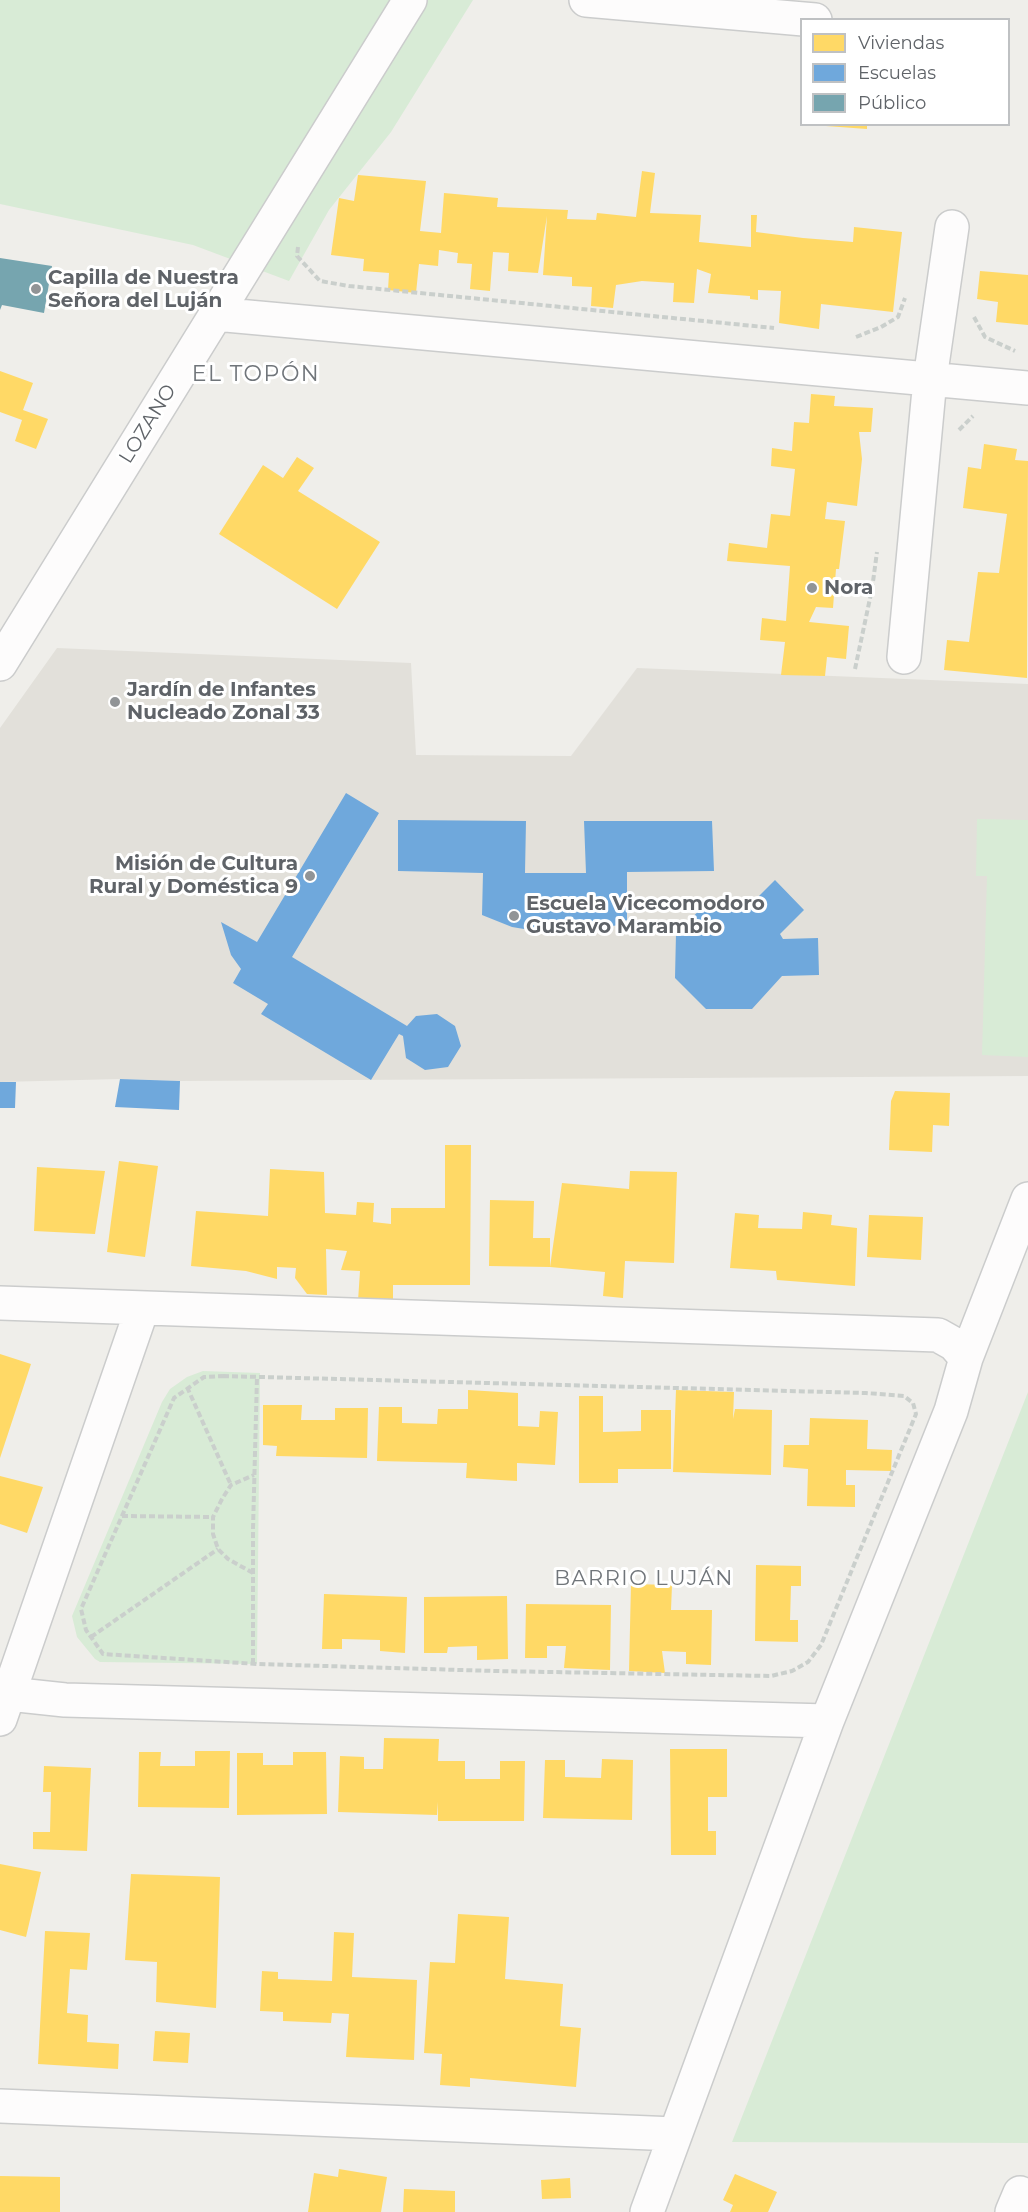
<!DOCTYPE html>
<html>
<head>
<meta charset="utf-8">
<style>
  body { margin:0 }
  #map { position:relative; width:1028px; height:2212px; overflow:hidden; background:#efeeea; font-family:Montserrat,sans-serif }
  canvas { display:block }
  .legend { position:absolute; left:800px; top:18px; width:210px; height:108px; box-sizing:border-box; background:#fff; border:2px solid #bfc1c3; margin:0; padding:8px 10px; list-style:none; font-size:18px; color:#5f6368 }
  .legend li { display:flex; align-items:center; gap:12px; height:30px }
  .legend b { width:30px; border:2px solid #bfc1c3 }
</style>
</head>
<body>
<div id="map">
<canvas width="1028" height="2212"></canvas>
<ul class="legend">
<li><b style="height:16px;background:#ffd966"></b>Viviendas</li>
<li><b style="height:16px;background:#6fa8dc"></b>Escuelas</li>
<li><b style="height:16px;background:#76a5af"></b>Público</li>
</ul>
</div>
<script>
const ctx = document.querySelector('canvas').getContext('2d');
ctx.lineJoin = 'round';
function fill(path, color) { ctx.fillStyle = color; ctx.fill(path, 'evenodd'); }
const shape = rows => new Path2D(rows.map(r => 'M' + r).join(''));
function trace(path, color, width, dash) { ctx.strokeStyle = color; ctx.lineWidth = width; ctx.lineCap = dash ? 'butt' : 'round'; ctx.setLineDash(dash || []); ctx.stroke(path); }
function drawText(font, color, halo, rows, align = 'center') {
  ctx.font = font + ' Montserrat,sans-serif'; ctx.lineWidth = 6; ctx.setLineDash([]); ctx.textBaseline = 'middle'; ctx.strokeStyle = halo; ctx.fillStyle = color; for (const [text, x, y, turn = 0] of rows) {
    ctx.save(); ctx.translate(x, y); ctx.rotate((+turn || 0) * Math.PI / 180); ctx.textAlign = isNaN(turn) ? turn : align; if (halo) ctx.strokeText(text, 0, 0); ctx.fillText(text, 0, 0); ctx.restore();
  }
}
const education = shape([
  [57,648,411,663,416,755,571,756,637,668,1028,684,1028,1076,180,1081,120,1079,0,1082,0,728]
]);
const green = shape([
  [0,0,473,0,391,132,329,210,289,281,193,245,0,204],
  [977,819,1028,820,1028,1057,982,1055,987,876,976,876],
  [203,1371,260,1373,257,1664,100,1662,95,1659,77,1637,72,1616,162,1402,170,1389,187,1377],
  [1028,1392,1028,2143,732,2142]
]);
const homes = shape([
  [826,124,867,124,867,129,826,126],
  [642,171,655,173,650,213,701,215,699,242,751,247,751,215,757,215,756,232,803,238,853,242,854,227,902,232,893,312,821,304,819,329,779,323,781,291,758,290,758,300,750,299,750,296,708,293,711,274,697,269,694,303,673,302,674,283,642,281,616,285,613,308,591,306,592,287,572,286,572,277,543,275,547,216,538,273,508,271,509,253,493,252,490,291,470,289,472,264,457,263,458,253,439,250,438,266,419,264,416,293,388,290,389,273,363,271,364,259,331,255,339,198,354,201,358,175,426,181,420,231,441,233,444,193,498,198,497,207,568,210,567,219,596,220,597,213,636,217],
  [980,271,1028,275,1028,325,996,322,998,302,977,299],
  [0,371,33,383,23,410,48,419,36,449,15,441,22,420,0,412],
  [811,394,835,396,834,406,873,408,871,432,859,432,862,459,857,506,827,502,825,519,845,521,839,569,836,569,833,608,816,607,809,622,849,626,846,659,827,657,825,676,781,675,785,642,760,640,762,618,786,621,790,566,727,561,729,543,767,548,771,514,790,516,795,469,771,466,772,448,792,451,794,422,809,423],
  [984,444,1017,449,1015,460,1028,461,1027,678,944,670,947,640,969,642,978,572,999,573,1007,514,963,508,968,467,981,469],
  [297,457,314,468,298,491,380,542,337,609,219,534,263,465,283,478],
  [895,1091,950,1093,949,1126,933,1125,932,1152,889,1150,891,1101],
  [445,1145,471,1145,470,1285,393,1285,393,1304,358,1301,360,1271,341,1270,347,1251,326,1249,327,1295,307,1294,295,1278,296,1268,277,1267,277,1279,246,1271,191,1266,196,1211,268,1216,270,1169,324,1172,325,1213,356,1215,357,1202,374,1203,373,1222,391,1224,391,1208,445,1208],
  [119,1161,158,1166,145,1257,107,1252],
  [37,1167,105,1171,95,1234,34,1231],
  [630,1171,677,1172,674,1263,625,1261,623,1298,603,1296,605,1272,550,1267,489,1266,490,1200,534,1201,533,1238,550,1238,550,1267,562,1183,629,1189],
  [803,1212,832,1215,831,1225,857,1228,855,1286,777,1280,776,1271,730,1268,735,1213,759,1215,758,1228,802,1229],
  [869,1215,923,1217,921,1260,867,1257],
  [0,1354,31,1364,0,1458],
  [468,1390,518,1393,518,1426,539,1427,540,1411,558,1412,555,1465,517,1463,517,1481,466,1478,467,1463,377,1461,379,1407,402,1407,402,1423,437,1424,438,1409,468,1409],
  [676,1390,734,1392,733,1419,735,1409,772,1410,771,1475,673,1472],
  [579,1396,603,1396,603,1432,641,1431,641,1410,671,1410,671,1469,618,1469,618,1483,579,1483],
  [263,1405,302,1405,301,1420,335,1420,335,1408,368,1408,367,1458,276,1456,277,1446,263,1445],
  [810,1418,868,1420,867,1449,892,1450,891,1471,846,1470,846,1485,855,1485,855,1507,807,1506,808,1469,783,1467,784,1445,809,1445],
  [0,1476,43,1487,27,1533,0,1524],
  [756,1565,801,1566,801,1586,791,1586,790,1620,798,1620,798,1642,755,1641],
  [631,1584,672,1585,671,1610,712,1610,711,1665,686,1664,686,1652,662,1651,665,1673,629,1671],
  [324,1594,407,1597,405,1653,380,1651,380,1640,342,1639,342,1649,322,1649],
  [507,1596,508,1659,477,1660,477,1646,448,1647,447,1653,424,1653,424,1597],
  [526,1604,611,1605,610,1670,564,1668,566,1646,547,1646,547,1658,525,1658],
  [384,1738,439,1739,438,1761,465,1761,465,1779,500,1779,500,1761,525,1761,524,1821,438,1821,438,1802,437,1815,338,1812,340,1756,364,1757,364,1769,383,1769],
  [670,1749,727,1749,727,1797,708,1797,708,1831,716,1831,716,1855,671,1855],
  [195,1751,230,1751,229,1808,138,1807,139,1752,161,1752,160,1766,195,1766],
  [293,1752,326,1752,327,1814,237,1815,237,1753,263,1753,263,1765,293,1765],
  [602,1759,633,1760,632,1820,543,1818,545,1760,565,1760,565,1777,601,1778],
  [44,1766,91,1768,87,1851,33,1849,33,1832,50,1832,51,1792,43,1792],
  [0,1864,41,1872,26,1937,0,1930],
  [131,1874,220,1877,216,2008,156,2002,157,1962,125,1960],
  [458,1914,509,1917,505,1979,563,1984,560,2026,581,2028,576,2087,470,2078,470,2087,440,2085,442,2054,424,2053,430,1962,455,1963],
  [45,1931,90,1933,87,1970,70,1969,67,2013,88,2015,87,2042,119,2044,118,2069,38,2064],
  [334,1932,354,1933,352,1977,417,1980,414,2060,346,2057,349,2014,332,2013,331,2023,283,2021,283,2012,260,2011,262,1971,278,1972,278,1979,332,1981],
  [155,2031,190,2033,188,2063,153,2061],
  [339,2169,387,2177,381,2212,308,2212,314,2173,338,2177],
  [735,2174,777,2192,768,2212,730,2212,733,2205,723,2200],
  [0,2176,60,2177,60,2212,0,2212],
  [570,2178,571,2198,542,2199,541,2180],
  [404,2189,455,2191,455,2212,403,2212]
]);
const schools = shape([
  [346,793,379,813,292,957,407,1026,416,1016,437,1014,455,1026,461,1046,448,1067,425,1070,406,1058,403,1036,399,1034,371,1080,261,1014,268,1004,233,983,241,969,231,955,221,922,257,942],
  [398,820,526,821,525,873,586,873,584,821,712,821,714,871,627,872,627,920,618,925,598,929,576,931,530,930,512,927,482,915,483,873,398,871],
  [775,880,804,910,780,934,783,939,818,938,819,975,782,976,752,1009,706,1009,675,978,676,933,705,905,752,903],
  [120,1079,180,1081,179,1110,115,1107],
  [0,1082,16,1082,15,1108,0,1108]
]);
const public = shape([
  [0,258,52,266,44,313,2,305,0,310]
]);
const path = shape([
  [298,247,297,256,320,281,349,286,774,328],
  [974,317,985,337,1015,351],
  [856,337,881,327,898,317,905,298],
  [959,430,973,416],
  [855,669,872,589,877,552],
  [223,1376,866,1393,904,1396,913,1403,916,1414,821,1645,808,1662,792,1671,771,1676,495,1671,257,1664,103,1654,86,1630,81,1609,174,1398,204,1377,223,1376],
  [187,1387,231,1485],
  [122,1516,213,1517],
  [253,1573,228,1559,218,1549,213,1534,213,1517,222,1499,231,1485,254,1475],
  [91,1637,218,1549],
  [253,1664,253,1529,257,1377]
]);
const street = shape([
  [586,0,815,20],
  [215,314,1028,388],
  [904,657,930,379,952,227],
  [0,664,410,0],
  [0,1303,938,1335,954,1344,966,1358],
  [9,1694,65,1700,827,1721],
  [0,1719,142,1309],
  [0,2106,675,2134],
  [647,2212,827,1721,951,1411,966,1358,1028,1199],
  [1012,2212,1020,2193]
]);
const markers = [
  [36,289,6,"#919496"],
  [812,588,6,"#919496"],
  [115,702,6,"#919496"],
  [310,876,6,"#919496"],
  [514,916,6,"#919496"]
];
const poiNames = [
  ["Capilla de Nuestra",48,278],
  ["Señora del Luján",48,301],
  ["Nora",824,588],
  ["Jardín de Infantes",127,690],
  ["Nucleado Zonal 33",127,713],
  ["Misión de Cultura",298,864,"right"],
  ["Rural y Doméstica 9",298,887,"right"],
  ["Escuela Vicecomodoro",526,904],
  ["Gustavo Marambio",526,927]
];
const streetNames = [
  ["LOZANO",148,424,-58]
];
const neighbourhoodNames = [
  ["BARRIO LUJÁN",644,1579]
];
const quarterNames = [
  ["EL TOPÓN",256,375]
];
fill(education, '#e2e0da');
fill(green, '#d8ebd6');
fill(homes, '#ffd966');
fill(schools, '#6fa8dc');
fill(public, '#76a5af');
trace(street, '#cbcccc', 36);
trace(path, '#cacfcc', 4, [6, 3]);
trace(street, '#fdfcfc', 33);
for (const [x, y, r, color] of markers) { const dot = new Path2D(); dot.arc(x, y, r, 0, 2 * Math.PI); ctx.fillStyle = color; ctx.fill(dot); trace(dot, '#fff', 2); }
drawText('bold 20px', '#5f6368', '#fff', poiNames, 'left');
drawText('20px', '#5f6368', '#fff', streetNames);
ctx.letterSpacing = '1.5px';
drawText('21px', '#70757a', '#fff', neighbourhoodNames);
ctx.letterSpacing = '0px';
ctx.letterSpacing = '1.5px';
drawText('22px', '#70757a', '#fff', quarterNames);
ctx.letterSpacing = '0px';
</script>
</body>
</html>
